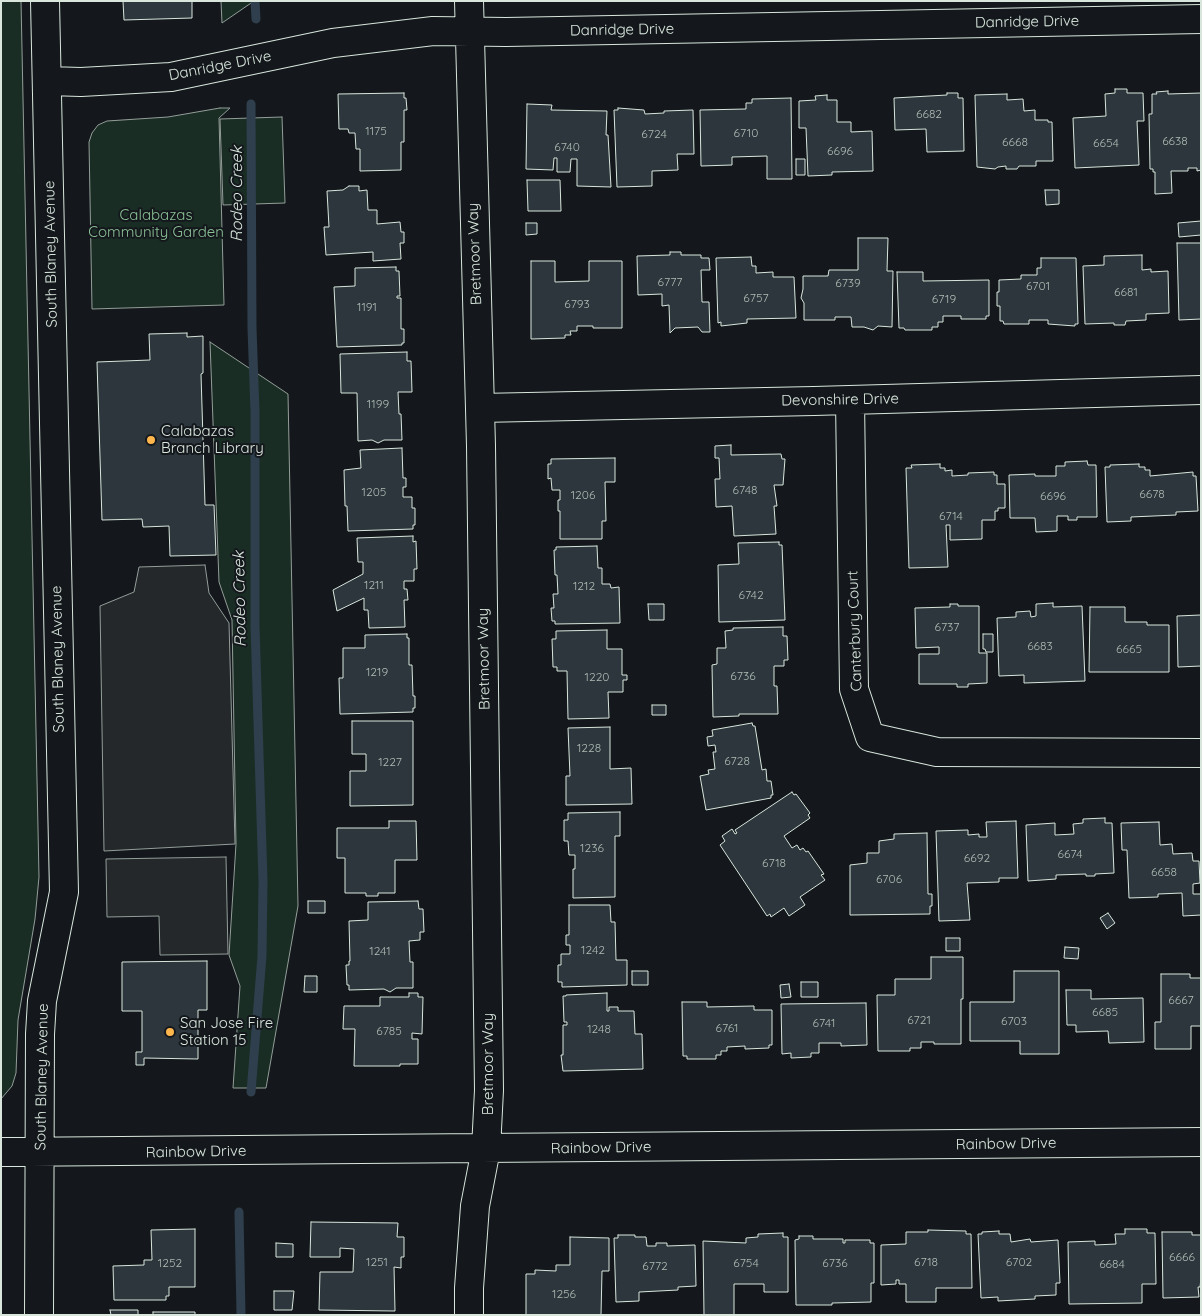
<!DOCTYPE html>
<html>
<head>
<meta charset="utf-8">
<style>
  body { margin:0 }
  #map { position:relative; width:1202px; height:1316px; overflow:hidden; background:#14181c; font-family:Quicksand,sans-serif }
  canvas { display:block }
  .frame { position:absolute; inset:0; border:2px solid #d8e6dc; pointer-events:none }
</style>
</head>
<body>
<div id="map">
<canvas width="1202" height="1316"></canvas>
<div class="frame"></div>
</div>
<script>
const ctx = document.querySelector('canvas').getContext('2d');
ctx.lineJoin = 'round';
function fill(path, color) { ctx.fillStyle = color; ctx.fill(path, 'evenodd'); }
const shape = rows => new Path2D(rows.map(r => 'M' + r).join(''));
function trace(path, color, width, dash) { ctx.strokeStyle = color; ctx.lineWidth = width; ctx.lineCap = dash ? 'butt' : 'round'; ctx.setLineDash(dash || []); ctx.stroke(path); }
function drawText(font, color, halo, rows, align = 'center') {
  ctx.font = font + ' Quicksand,sans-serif'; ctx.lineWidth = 4; ctx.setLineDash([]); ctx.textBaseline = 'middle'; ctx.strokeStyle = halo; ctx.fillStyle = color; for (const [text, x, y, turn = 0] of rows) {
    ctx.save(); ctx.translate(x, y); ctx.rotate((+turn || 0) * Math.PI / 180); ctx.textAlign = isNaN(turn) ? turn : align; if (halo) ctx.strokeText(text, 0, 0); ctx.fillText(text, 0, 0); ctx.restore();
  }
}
const green = shape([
  [1,1,21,1,39,877,35,919,18,1020,16,1073,12,1086,1,1099,1,1],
  [221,1,254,1,222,23,221,1],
  [220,108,230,108,219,118,224,305,92,309,89,142,92,133,98,125,107,121,168,117,220,108],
  [282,117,285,203,223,205,220,119,282,117],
  [210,342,288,394,298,906,266,1088,233,1088,240,986,229,955,236,844,232,620,219,582,210,342]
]);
const parking = shape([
  [205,565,209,593,229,623,235,844,104,851,100,606,134,592,139,567,205,565],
  [226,857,228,954,160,955,159,916,107,917,106,859,226,857]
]);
const stream = shape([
  [255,1,256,19],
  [251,104,252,328,255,412,255,626,263,881,262,956,251,1092],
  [239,1212,241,1315]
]);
const building = shape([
  [123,1,192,1,192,18,124,20,123,1],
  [1115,89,1127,89,1127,93,1143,93,1144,121,1137,121,1139,165,1075,168,1073,118,1106,116,1105,94,1115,93,1115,89],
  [1168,91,1168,94,1201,93,1201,170,1197,171,1197,168,1188,168,1188,171,1171,171,1172,193,1155,194,1155,172,1153,172,1153,169,1150,169,1149,114,1152,114,1152,94,1157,94,1156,92,1168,91],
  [404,93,404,98,406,98,407,110,404,110,404,142,401,142,401,170,360,171,360,149,356,149,355,133,349,133,348,129,339,129,338,94,404,93],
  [947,93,958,93,958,98,963,98,964,151,927,152,926,129,895,130,894,98,947,95,947,93],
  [1007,94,1007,100,1023,99,1024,111,1035,110,1035,120,1048,120,1048,122,1052,122,1053,161,1036,161,1036,166,1019,166,1017,169,1006,169,1006,166,998,167,995,169,977,167,975,95,1007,94],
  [827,95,827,100,837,100,837,122,851,122,851,132,872,131,873,171,832,172,832,175,808,176,806,128,799,128,799,101,816,100,815,96,827,95],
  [791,98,792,179,767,179,767,156,732,157,732,165,701,166,700,110,746,109,746,103,752,103,752,99,791,98],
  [527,104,552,105,551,110,607,111,606,135,608,135,611,187,577,186,577,159,571,159,570,172,557,172,557,158,554,158,553,170,526,169,527,104],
  [618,108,644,110,645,114,664,113,664,111,693,110,694,154,677,154,678,170,652,171,652,186,617,187,614,110,618,110,618,108],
  [796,159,805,159,805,175,796,175,796,159],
  [527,180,560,180,561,211,528,211,527,180],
  [349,186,359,186,359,191,367,190,368,210,377,210,377,224,400,222,401,232,404,232,404,243,400,243,401,259,373,261,373,252,326,255,324,227,329,227,327,191,343,190,349,186],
  [1045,190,1059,190,1059,204,1046,205,1045,190],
  [1201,221,1201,235,1179,237,1178,223,1201,221],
  [526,223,537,223,537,234,526,235,526,223],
  [858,238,888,238,887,271,893,271,892,327,878,326,873,330,864,327,852,327,851,317,835,317,835,320,804,320,804,303,801,298,803,289,803,276,828,276,829,270,858,270,858,238],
  [1177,243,1201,243,1201,319,1179,320,1177,243],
  [670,252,681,252,681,255,701,255,701,258,709,258,710,270,701,270,702,302,709,302,710,332,702,332,698,327,675,328,670,333,669,305,662,306,662,294,638,295,637,256,670,255,670,252],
  [1142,255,1142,270,1151,269,1151,272,1168,271,1169,313,1146,314,1146,320,1126,321,1125,325,1114,325,1114,323,1085,324,1083,266,1104,265,1104,256,1142,255],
  [751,257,752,266,756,266,756,273,773,272,773,277,794,277,796,318,747,319,747,323,721,326,721,322,718,323,716,258,751,257],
  [1041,258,1076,258,1078,324,1075,324,1075,326,1048,324,1048,320,1029,320,1029,324,1004,324,1003,321,1000,321,1000,306,997,306,997,292,999,292,999,280,1021,279,1021,275,1037,275,1037,268,1041,268,1041,258],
  [531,261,555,261,555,282,589,281,589,261,622,261,622,328,593,328,593,326,577,326,577,331,570,331,571,335,565,335,565,338,531,339,531,261],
  [396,267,396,271,399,271,400,296,397,296,397,298,401,298,401,329,404,329,404,343,402,343,402,345,337,347,334,287,355,286,355,268,396,267],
  [897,272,923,272,923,281,989,280,989,316,986,316,986,319,961,319,961,316,943,316,943,322,938,322,938,327,932,327,932,330,905,330,904,328,899,328,897,272],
  [187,333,187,337,203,336,203,373,201,374,205,505,214,505,216,555,170,556,169,526,143,527,142,519,102,520,97,362,150,360,149,334,187,333],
  [407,352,407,361,411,361,412,392,398,392,399,414,401,414,402,440,384,440,378,443,372,440,358,441,357,393,341,393,340,354,407,352],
  [731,445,731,455,781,454,782,459,785,459,783,485,774,485,777,506,774,506,776,534,734,536,732,506,716,507,715,479,720,479,719,458,715,458,715,446,731,445],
  [402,448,403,478,406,478,406,487,403,487,403,497,412,497,412,508,415,508,415,525,413,525,413,529,348,531,347,506,345,506,344,470,361,468,360,450,402,448],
  [615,458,615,482,605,482,606,521,602,521,602,539,560,539,560,511,558,511,558,500,560,500,560,490,552,490,551,478,548,479,548,464,551,464,551,459,615,458],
  [1087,461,1088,465,1096,465,1097,517,1077,517,1077,520,1068,520,1068,516,1057,516,1057,531,1036,532,1035,518,1010,518,1009,475,1035,474,1035,476,1056,476,1056,466,1065,466,1065,462,1087,461],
  [940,464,940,468,945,468,945,471,952,470,952,476,968,475,968,473,994,472,994,475,997,475,997,484,1005,484,1005,508,998,508,998,511,995,511,995,520,982,520,982,539,950,540,950,525,946,525,948,567,909,568,906,468,912,468,911,465,940,464],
  [1139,464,1139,467,1145,467,1145,470,1150,470,1150,476,1193,472,1193,476,1196,476,1198,511,1176,512,1176,515,1131,517,1131,521,1107,522,1105,467,1110,467,1110,465,1139,464],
  [413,536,413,542,416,541,417,569,414,569,414,581,404,581,404,589,407,589,408,600,404,600,405,627,369,628,368,610,364,610,364,598,337,611,333,590,363,574,363,562,358,562,357,538,413,536],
  [779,542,779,545,782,545,785,620,719,622,718,565,739,564,738,543,779,542],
  [597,546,598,568,602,568,602,584,610,584,611,588,619,587,620,623,555,624,555,621,552,621,551,608,554,608,553,594,558,594,557,575,555,575,554,550,556,550,556,547,597,546],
  [1053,603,1053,607,1082,606,1085,681,1024,683,1024,675,999,676,997,618,1016,617,1016,612,1030,611,1031,617,1036,616,1036,604,1053,603],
  [648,604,664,604,664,620,649,620,648,604],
  [950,604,958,604,958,606,979,606,979,653,987,653,987,683,968,684,968,687,957,687,957,684,919,684,919,654,939,654,939,647,916,648,915,608,950,607,950,604],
  [1090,607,1125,607,1125,622,1147,622,1147,625,1169,625,1169,672,1089,672,1090,607],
  [1201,615,1201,666,1178,667,1177,616,1201,615],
  [783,627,783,636,787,636,788,660,784,660,784,666,774,666,774,686,777,686,778,714,739,714,739,716,713,717,712,665,717,664,717,648,726,648,725,631,733,630,733,628,783,627],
  [607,630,607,649,622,649,622,675,627,675,627,680,623,680,623,692,608,692,609,718,568,719,567,671,557,671,557,667,553,667,552,639,556,639,556,631,607,630],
  [407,634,407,638,409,638,409,665,412,665,413,696,415,696,415,708,413,708,413,712,340,714,339,678,343,678,343,648,365,648,365,635,407,634],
  [983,634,993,634,993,652,986,652,985,649,983,649,983,634],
  [652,705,666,705,666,715,652,715,652,705],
  [352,721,413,721,413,805,350,806,350,771,366,771,366,754,352,754,352,721],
  [752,723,753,726,755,726,762,770,766,769,767,781,771,781,773,795,771,795,771,798,706,810,700,776,709,774,708,770,715,769,713,752,716,752,715,745,708,746,707,737,713,736,712,730,752,723],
  [610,727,610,769,631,768,632,804,566,805,566,776,570,776,568,728,610,727],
  [792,792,794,795,796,794,810,813,808,815,810,818,784,836,792,848,797,845,800,850,803,848,806,852,808,851,824,874,821,875,825,880,800,897,805,905,789,916,784,908,771,917,770,914,767,916,720,845,725,841,722,836,732,829,735,834,737,833,735,830,792,792],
  [620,812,620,836,615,836,615,897,573,898,573,869,575,869,575,855,569,855,568,841,564,841,564,820,568,820,568,813,620,812],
  [1105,818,1105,823,1112,823,1114,873,1095,874,1095,876,1086,876,1086,874,1056,875,1056,879,1028,881,1026,825,1055,823,1055,835,1074,834,1073,824,1083,823,1083,819,1105,818],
  [389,821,416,821,417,860,395,860,395,893,378,893,378,896,366,896,366,893,345,893,345,858,337,858,337,828,389,828,389,821],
  [1016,821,1018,878,999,878,999,882,967,883,970,920,939,921,936,831,968,830,968,835,979,834,979,837,987,837,986,822,1016,821],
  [1159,822,1160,845,1172,844,1173,854,1192,853,1193,861,1199,861,1200,883,1193,884,1193,894,1201,894,1201,915,1183,916,1182,893,1158,894,1158,897,1129,898,1127,850,1122,850,1121,823,1159,822],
  [927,833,928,894,932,894,932,906,930,906,930,914,850,915,850,865,867,863,867,853,879,853,879,841,894,839,894,834,927,833],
  [308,901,325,901,325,913,308,913,308,901],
  [418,901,419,909,423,909,424,932,420,932,420,940,409,941,410,962,413,962,413,988,396,988,390,992,384,989,349,990,349,985,347,985,346,965,349,965,349,961,350,961,349,921,368,920,368,902,418,901],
  [569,905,610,905,611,922,615,922,616,960,627,960,627,985,562,987,562,982,558,982,558,965,561,965,561,954,570,954,570,945,566,945,566,935,569,935,569,905],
  [1108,913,1115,923,1107,929,1100,918,1108,913],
  [946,938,960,938,960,951,946,951,946,938],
  [1065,947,1079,948,1078,959,1064,958,1065,947],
  [931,957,963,957,963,999,961,999,961,1044,934,1044,934,1042,921,1042,921,1048,910,1048,910,1051,878,1051,877,995,895,995,895,979,931,979,931,957],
  [207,961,207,1010,198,1010,198,1059,144,1058,144,1065,136,1065,136,1052,142,1052,142,1011,122,1011,122,962,207,961],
  [632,971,648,971,648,985,632,985,632,971],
  [1014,971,1059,971,1059,1054,1020,1054,1020,1041,970,1041,970,1002,1014,1002,1014,971],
  [1161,974,1190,974,1190,978,1201,978,1201,1026,1191,1026,1191,1049,1155,1049,1155,1022,1161,1022,1161,974],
  [305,976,317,976,317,992,304,992,305,976],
  [801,982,818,982,818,997,801,997,801,982],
  [789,984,791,997,781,998,780,985,789,984],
  [1066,990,1091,990,1091,999,1143,998,1144,1042,1109,1043,1108,1031,1076,1032,1076,1025,1067,1025,1066,990],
  [409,993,418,993,418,997,423,997,422,1034,412,1033,412,1039,418,1039,418,1064,400,1064,400,1066,354,1066,355,1029,343,1029,344,1006,380,1006,380,997,409,997,409,993],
  [607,993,607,1011,609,1011,609,1007,618,1007,618,1011,634,1011,635,1034,642,1034,643,1069,563,1071,561,1055,563,1055,563,1025,567,1025,567,1022,564,1022,563,996,566,996,566,995,607,993],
  [682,1002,707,1002,707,1007,754,1006,754,1010,772,1010,772,1045,769,1045,769,1048,745,1049,745,1046,727,1047,727,1051,721,1051,721,1055,716,1055,716,1059,687,1059,687,1056,683,1056,682,1002],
  [866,1003,867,1045,841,1046,841,1043,819,1043,819,1053,811,1053,811,1057,791,1058,791,1053,782,1054,781,1004,866,1003],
  [311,1222,398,1223,397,1237,404,1237,404,1257,401,1257,401,1268,394,1267,395,1311,319,1310,320,1272,353,1272,354,1249,340,1248,340,1257,310,1257,311,1222],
  [195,1229,195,1287,169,1287,169,1296,166,1296,166,1300,114,1300,113,1266,144,1265,144,1260,152,1260,151,1230,195,1229],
  [1125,1229,1147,1229,1147,1233,1155,1233,1156,1284,1142,1284,1142,1303,1069,1304,1068,1242,1095,1241,1095,1245,1116,1244,1115,1234,1125,1234,1125,1229],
  [928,1230,966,1231,966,1234,971,1234,972,1288,936,1288,936,1302,906,1302,906,1284,899,1284,899,1280,896,1280,896,1284,881,1285,881,1245,906,1244,906,1232,928,1232,928,1230],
  [999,1231,999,1234,1010,1234,1011,1242,1030,1239,1031,1242,1058,1240,1060,1283,1056,1283,1056,1295,1035,1296,1035,1299,998,1301,998,1297,981,1298,978,1234,982,1234,982,1232,999,1231],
  [1162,1232,1192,1232,1192,1235,1201,1235,1201,1278,1200,1287,1198,1287,1199,1297,1163,1298,1162,1232],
  [783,1233,783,1237,788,1237,788,1292,764,1292,764,1284,734,1284,734,1315,704,1315,703,1241,746,1243,746,1238,758,1237,758,1234,783,1233],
  [618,1235,635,1235,635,1237,646,1237,647,1246,656,1246,656,1243,667,1243,667,1246,695,1245,696,1286,678,1287,678,1290,639,1292,639,1301,616,1302,614,1238,618,1238,618,1235],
  [799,1236,813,1236,813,1239,843,1239,843,1243,845,1243,845,1240,870,1240,870,1243,874,1243,874,1283,871,1283,871,1302,832,1303,832,1305,796,1305,795,1240,799,1239,799,1236],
  [570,1237,609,1238,609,1271,602,1271,601,1315,526,1315,526,1274,535,1274,535,1270,556,1271,556,1265,570,1265,570,1237],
  [276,1243,293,1244,293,1257,276,1257,276,1243],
  [274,1291,294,1291,292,1310,274,1310,274,1291],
  [110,1310,138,1310,138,1315,111,1315,110,1310],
  [153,1312,195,1312,195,1315,153,1315,153,1312]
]);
const minor = shape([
  [469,1,481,446,489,1090,486,1149,475,1206,469,1288,469,1315],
  [48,81,81,82,171,77,333,43,433,31,506,32,1201,19],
  [850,400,854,689,870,737,937,752,1201,753],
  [480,408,814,401,1201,390],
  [1,1152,1201,1142],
  [39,1315,40,1034,42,1001,64,892,45,1]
]);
const markers = [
  [151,440,5,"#ffb74d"],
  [170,1032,5,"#ffb74d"]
];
const numberNames = [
  ["6682",929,114],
  ["1175",376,131],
  ["6710",746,133],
  ["6724",654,134],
  ["6638",1175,141],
  ["6668",1015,142],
  ["6654",1106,143],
  ["6740",567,147],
  ["6696",840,151],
  ["6777",670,282],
  ["6739",848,283],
  ["6701",1038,286],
  ["6681",1126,292],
  ["6757",756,298],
  ["6719",944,299],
  ["6793",577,304],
  ["1191",367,307],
  ["1199",378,404],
  ["6748",745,490],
  ["1205",374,492],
  ["6678",1152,494],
  ["1206",583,495],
  ["6696",1053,496],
  ["6714",951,516],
  ["1211",374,585],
  ["1212",584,586],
  ["6742",751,595],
  ["6737",947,627],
  ["6683",1040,646],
  ["6665",1129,649],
  ["1219",377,672],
  ["6736",743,676],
  ["1220",597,677],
  ["1228",589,748],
  ["6728",737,761],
  ["1227",390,762],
  ["1236",592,848],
  ["6674",1070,854],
  ["6692",977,858],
  ["6718",774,863],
  ["6658",1164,872],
  ["6706",889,879],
  ["1242",593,950],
  ["1241",380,951],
  ["6667",1181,1000],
  ["6685",1105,1012],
  ["6721",919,1020],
  ["6703",1014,1021],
  ["6741",824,1023],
  ["6761",727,1028],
  ["1248",599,1029],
  ["6785",389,1031],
  ["6666",1182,1257],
  ["1251",377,1262],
  ["6718",926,1262],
  ["6702",1019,1262],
  ["1252",170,1263],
  ["6754",746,1263],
  ["6736",835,1263],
  ["6684",1112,1264],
  ["6772",655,1266],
  ["1256",564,1294]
];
const streetNames = [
  ["Danridge Drive",1027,22,-1],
  ["Danridge Drive",622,30,-1],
  ["Danridge Drive",220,66,-11],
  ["South Blaney Avenue",51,254,-91],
  ["Bretmoor Way",475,254,-92],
  ["Devonshire Drive",840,400,-1],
  ["Canterbury Court",855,631,-92],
  ["South Blaney Avenue",58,659,-91],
  ["Bretmoor Way",484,659,-91],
  ["Bretmoor Way",488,1064,-90],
  ["South Blaney Avenue",42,1077,-89],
  ["Rainbow Drive",1006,1144,-1],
  ["Rainbow Drive",601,1148,-1],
  ["Rainbow Drive",196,1152,-1]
];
const parkNames = [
  ["Calabazas",156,215],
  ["Community Garden",156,232]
];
const poiNames = [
  ["Calabazas",161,431],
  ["Branch Library",161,448],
  ["San Jose Fire",180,1023],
  ["Station 15",180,1040]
];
const waterNames = [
  ["Rodeo Creek",237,194,-90],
  ["Rodeo Creek",240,599,-91]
];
fill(green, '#1a2d24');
trace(green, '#939e99', 1);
fill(parking, '#24282b');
trace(parking, '#939e99', 1);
trace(stream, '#2f3f4d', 9);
fill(building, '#2c363c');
trace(building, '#d8e6dc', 1);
trace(minor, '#d8e6dc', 30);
trace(minor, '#14181c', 28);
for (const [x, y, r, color] of markers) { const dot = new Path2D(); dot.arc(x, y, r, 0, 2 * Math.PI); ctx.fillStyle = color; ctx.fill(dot); trace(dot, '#14181c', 2); }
drawText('12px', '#adbab4', null, numberNames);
drawText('15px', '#d8e6dc', '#14181c', streetNames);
drawText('15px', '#8ac095', '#14181c', parkNames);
drawText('15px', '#d8e6dc', '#14181c', poiNames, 'left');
drawText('italic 16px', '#d8e6dc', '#14181c', waterNames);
</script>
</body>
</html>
